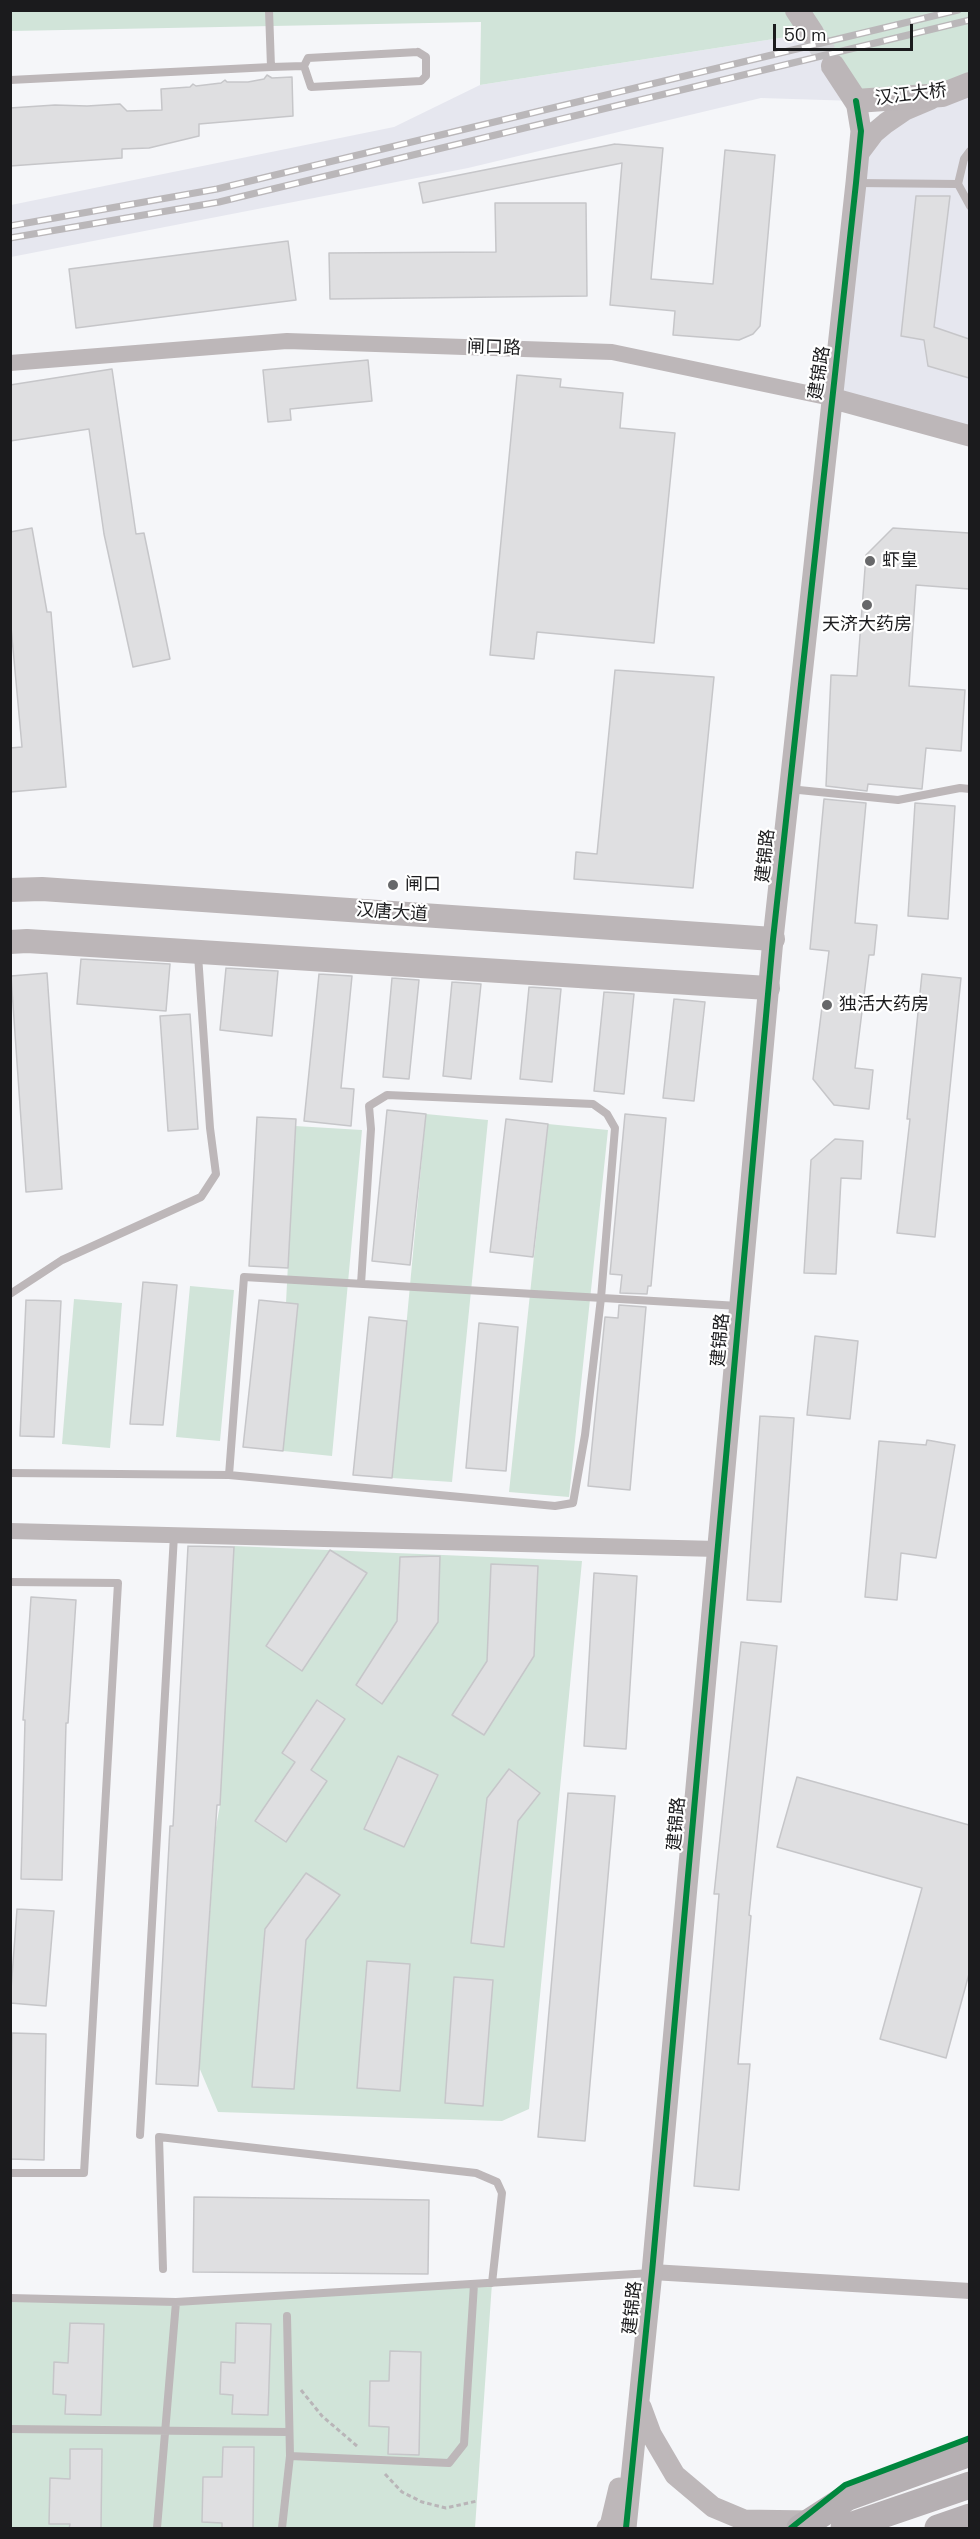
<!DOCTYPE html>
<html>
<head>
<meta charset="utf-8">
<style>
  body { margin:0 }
  #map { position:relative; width:980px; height:2539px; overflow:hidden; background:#f5f6f9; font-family:"Space Grotesk",sans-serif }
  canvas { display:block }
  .frame { position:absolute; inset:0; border:12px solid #1b1b1d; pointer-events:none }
  .scale { position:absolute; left:773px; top:24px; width:140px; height:27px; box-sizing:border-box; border:3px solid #1b1b1d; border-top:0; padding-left:8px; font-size:18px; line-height:21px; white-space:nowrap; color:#1b1b1d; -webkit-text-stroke:4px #fff; paint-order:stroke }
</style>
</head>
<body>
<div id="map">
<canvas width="980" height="2539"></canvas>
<div class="frame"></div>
<div class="scale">50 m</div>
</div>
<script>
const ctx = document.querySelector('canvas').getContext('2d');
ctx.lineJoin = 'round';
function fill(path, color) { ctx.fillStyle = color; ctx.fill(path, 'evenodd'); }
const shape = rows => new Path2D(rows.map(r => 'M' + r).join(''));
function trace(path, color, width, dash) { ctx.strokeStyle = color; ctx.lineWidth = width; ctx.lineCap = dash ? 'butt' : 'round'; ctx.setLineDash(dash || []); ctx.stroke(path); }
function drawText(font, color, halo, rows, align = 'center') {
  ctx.font = font + ' "Space Grotesk","Noto Sans SC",sans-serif'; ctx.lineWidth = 4.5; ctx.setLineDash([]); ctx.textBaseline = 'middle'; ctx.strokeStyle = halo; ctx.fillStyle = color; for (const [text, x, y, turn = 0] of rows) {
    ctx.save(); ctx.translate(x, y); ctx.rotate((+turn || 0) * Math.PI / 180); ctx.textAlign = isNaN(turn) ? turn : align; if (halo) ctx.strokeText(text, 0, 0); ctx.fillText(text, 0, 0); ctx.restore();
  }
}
const built = shape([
  [812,33,856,101,761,98,468,168,11,257,11,205,394,127,480,85],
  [969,90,969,436,831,398,856,184,874,133]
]);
const green = shape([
  [10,11,969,11,969,84,856,101,812,33,480,85,481,22,11,31],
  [426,1114,488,1120,452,1482,392,1478],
  [548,1124,608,1130,569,1497,509,1492],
  [295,1126,362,1130,332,1456,283,1451,298,1305,286,1303],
  [190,1286,234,1290,220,1441,176,1437],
  [74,1299,122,1303,110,1448,62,1444],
  [234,1546,582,1561,529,2109,502,2121,218,2112,199,2067,216,1827,220,1805],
  [492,2283,475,2528,11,2528,11,2298,176,2302]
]);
const building = shape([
  [267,75,272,78,292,77,293,116,199,124,199,136,149,148,122,149,122,158,10,166,10,108,55,105,87,106,120,104,127,111,162,110,161,89,190,87,193,84,196,86,221,83,225,80,227,82,248,82,264,79,267,75],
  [615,144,663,148,651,279,713,284,725,150,775,155,760,326,753,334,739,340,673,335,675,311,610,305,622,163,423,203,419,183,615,144],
  [916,196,950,196,934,327,969,339,969,378,928,366,924,340,901,336,916,196],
  [495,203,586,203,587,296,330,299,329,253,496,252,495,203],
  [288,241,296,300,76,328,69,269,288,241],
  [368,360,372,401,290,409,291,420,268,422,263,370,368,360],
  [112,369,136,534,144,533,170,659,133,667,104,534,89,429,10,441,10,385,112,369],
  [517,375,561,379,560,387,623,393,620,428,675,433,654,643,537,632,534,659,490,655,517,375],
  [32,528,47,612,51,612,66,787,10,792,10,748,22,747,10,616,10,532,32,528],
  [893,528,969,533,969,589,916,585,909,686,965,690,961,751,926,748,922,789,868,784,867,791,826,786,831,675,857,676,866,555,893,528],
  [615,670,714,677,693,888,574,879,576,852,597,854,615,670],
  [824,799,866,803,855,923,877,925,874,955,869,955,855,1068,873,1070,869,1109,834,1105,813,1079,829,951,810,949,824,799],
  [915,803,955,806,948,919,908,916,915,803],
  [81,959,170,964,166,1011,77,1004,81,959],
  [226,968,278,971,272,1036,220,1030,226,968],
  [47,973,62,1189,26,1192,11,976,47,973],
  [319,974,352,976,341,1088,354,1089,351,1126,304,1121,319,974],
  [922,974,961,978,935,1237,897,1233,910,1119,907,1119,922,974],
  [392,978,419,980,409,1079,383,1077,392,978],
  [452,982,481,984,471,1079,443,1076,452,982],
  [529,987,561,989,552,1082,520,1079,529,987],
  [604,992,634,994,624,1094,594,1091,604,992],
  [674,999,705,1002,694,1101,663,1098,674,999],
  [190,1014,198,1129,168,1131,160,1016,190,1014],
  [387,1110,426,1114,410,1265,372,1261,387,1110],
  [625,1114,666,1118,651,1286,648,1286,647,1294,620,1293,622,1275,610,1274,625,1114],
  [257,1117,296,1119,288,1268,249,1266,257,1117],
  [506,1119,548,1124,533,1257,490,1252,506,1119],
  [835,1139,863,1141,861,1179,841,1178,836,1274,804,1273,811,1160,835,1139],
  [143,1282,177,1285,163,1425,130,1424,143,1282],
  [26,1300,61,1301,54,1437,20,1436,26,1300],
  [259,1300,298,1304,283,1451,243,1447,259,1300],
  [619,1305,646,1307,630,1490,588,1486,605,1317,618,1318,619,1305],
  [369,1317,407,1321,392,1478,353,1475,369,1317],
  [479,1323,518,1327,506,1471,466,1468,479,1323],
  [815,1336,858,1341,850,1419,807,1415,815,1336],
  [760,1416,794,1418,781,1602,747,1600,760,1416],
  [927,1440,955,1445,936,1558,901,1553,897,1600,865,1597,879,1441,926,1445,927,1440],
  [188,1546,234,1547,220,1805,217,1805,198,2086,156,2084,170,1826,173,1826,188,1546],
  [330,1550,367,1573,302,1671,266,1646,330,1550],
  [440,1556,438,1622,382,1704,356,1685,397,1621,400,1557,440,1556],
  [491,1564,538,1566,534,1656,484,1735,452,1715,487,1661,491,1564],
  [594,1573,637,1576,626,1749,584,1746,594,1573],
  [31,1597,76,1600,68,1723,66,1723,62,1880,21,1879,25,1720,23,1720,31,1597],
  [741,1642,777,1646,749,1915,751,1916,738,2064,750,2064,739,2190,694,2186,719,1894,714,1894,741,1642],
  [317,1700,345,1719,311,1770,327,1781,286,1842,255,1821,295,1762,282,1753,317,1700],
  [398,1756,438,1775,404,1847,364,1829,398,1756],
  [509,1769,540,1793,518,1821,504,1947,471,1943,487,1798,509,1769],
  [797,1777,969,1825,969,1974,946,2058,880,2039,922,1888,777,1847,797,1777],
  [568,1793,615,1796,585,2141,538,2137,568,1793],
  [306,1873,340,1895,306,1940,294,2089,252,2087,265,1929,306,1873],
  [17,1909,54,1911,46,2006,10,2003,17,1909],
  [367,1961,410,1964,400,2091,357,2088,367,1961],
  [454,1977,493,1980,483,2106,445,2103,454,1977],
  [12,2033,46,2034,44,2160,10,2159,12,2033],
  [194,2197,429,2200,428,2274,193,2272,194,2197],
  [70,2323,104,2324,101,2415,65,2414,66,2395,53,2394,54,2362,68,2363,70,2323],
  [236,2323,271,2324,268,2415,232,2414,233,2395,220,2394,221,2362,235,2363,236,2323],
  [390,2351,421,2352,419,2455,388,2454,389,2427,369,2426,370,2381,389,2381,390,2351],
  [223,2447,254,2447,253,2529,222,2529,222,2523,202,2522,203,2477,222,2477,223,2447],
  [70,2449,102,2449,101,2529,69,2529,70,2524,49,2524,50,2478,70,2479,70,2449]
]);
const secondaryTunnel = shape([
  [812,33,833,66]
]);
const path = shape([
  [301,2390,322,2416,357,2446],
  [385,2474,402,2492,422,2502,446,2508,477,2501]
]);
const service = shape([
  [269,10,271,67,304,66],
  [418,52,426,57,426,76,421,81,311,87,304,66,308,58,418,52],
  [10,80,271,67],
  [857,183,958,184,970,206],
  [958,184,964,159,970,151],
  [789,789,898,800,960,788,970,789],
  [10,1294,62,1260,201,1197,216,1174,210,1128,198,955],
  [10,1473,229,1475,555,1506,573,1503,585,1435,601,1298,615,1128,607,1114,593,1104,387,1095,369,1106,371,1129,361,1284],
  [229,1475,244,1277,739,1306],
  [10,1582,118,1583,84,2173,10,2173],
  [140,2135,174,1535],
  [163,2269,159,2137,476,2173,497,2182,502,2193,492,2283],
  [10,2298,176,2302,651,2273],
  [287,2316,290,2456],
  [10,2429,289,2432],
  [157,2528,176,2302],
  [282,2528,290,2456,449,2463,464,2444,474,2284]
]);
const minor = shape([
  [10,363,287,341,612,352,831,398],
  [10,1531,717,1549],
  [652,2272,970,2291]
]);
const tertiary = shape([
  [859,153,874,133,886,123,905,110,931,99],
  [831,398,970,436],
  [641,2407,651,2434,675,2475,713,2507,744,2520,812,2521],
  [607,2528,610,2526,619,2488],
  [626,2528,652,2272,773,939,856,183,861,131,856,101]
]);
const secondary = shape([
  [797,10,812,33],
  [833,66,856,101,942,95,970,84],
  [10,890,42,889,773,939],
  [10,942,27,941,768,988]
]);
const primary = shape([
  [800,2528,848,2497,970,2453],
  [844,2528,970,2485],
  [938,2528,970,2517]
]);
const rail = shape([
  [10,226,217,189,958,10],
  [10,238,219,202,970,20]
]);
const cycleway = shape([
  [626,2528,652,2272,773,939,856,183,861,131,856,101],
  [791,2528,845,2485,970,2438]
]);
const markers = [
  [870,561,6,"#67686a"],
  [867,605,6,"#67686a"],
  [393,885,6,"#67686a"],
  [827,1005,6,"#67686a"]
];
const streetNames = [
  ["汉江大桥",911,95,-7],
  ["闸口路",494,348,2],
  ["建锦路",820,373,-81],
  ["建锦路",766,856,-84],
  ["汉唐大道",392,913,4],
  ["建锦路",721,1340,-85],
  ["建锦路",677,1824,-85],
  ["建锦路",633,2308,-84]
];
const poiNames = [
  ["虾皇",882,561],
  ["天济大药房",867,625,"center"],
  ["闸口",405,885],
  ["独活大药房",839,1005]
];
fill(built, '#e6e7ef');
fill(green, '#d1e4d9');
fill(building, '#dfdfe1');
trace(building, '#c6c6c9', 1.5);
trace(secondaryTunnel, '#d4d5d8', 24, [24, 12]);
trace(path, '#b9b5b8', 3, [4.5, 3]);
trace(service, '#bdb7b9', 8);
trace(minor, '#bdb7b9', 16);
trace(tertiary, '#bdb7b9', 21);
trace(secondary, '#bcb6b8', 24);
trace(primary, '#b5afb2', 27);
trace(rail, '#bab7b9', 7);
trace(rail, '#fff', 4.5, [14]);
trace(cycleway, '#00873e', 6);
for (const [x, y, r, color] of markers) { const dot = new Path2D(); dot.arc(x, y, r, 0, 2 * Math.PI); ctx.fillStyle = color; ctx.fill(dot); trace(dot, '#fff', 2); }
drawText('18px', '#1b1b1d', '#fff', streetNames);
drawText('18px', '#1b1b1d', '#fff', poiNames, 'left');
</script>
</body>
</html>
